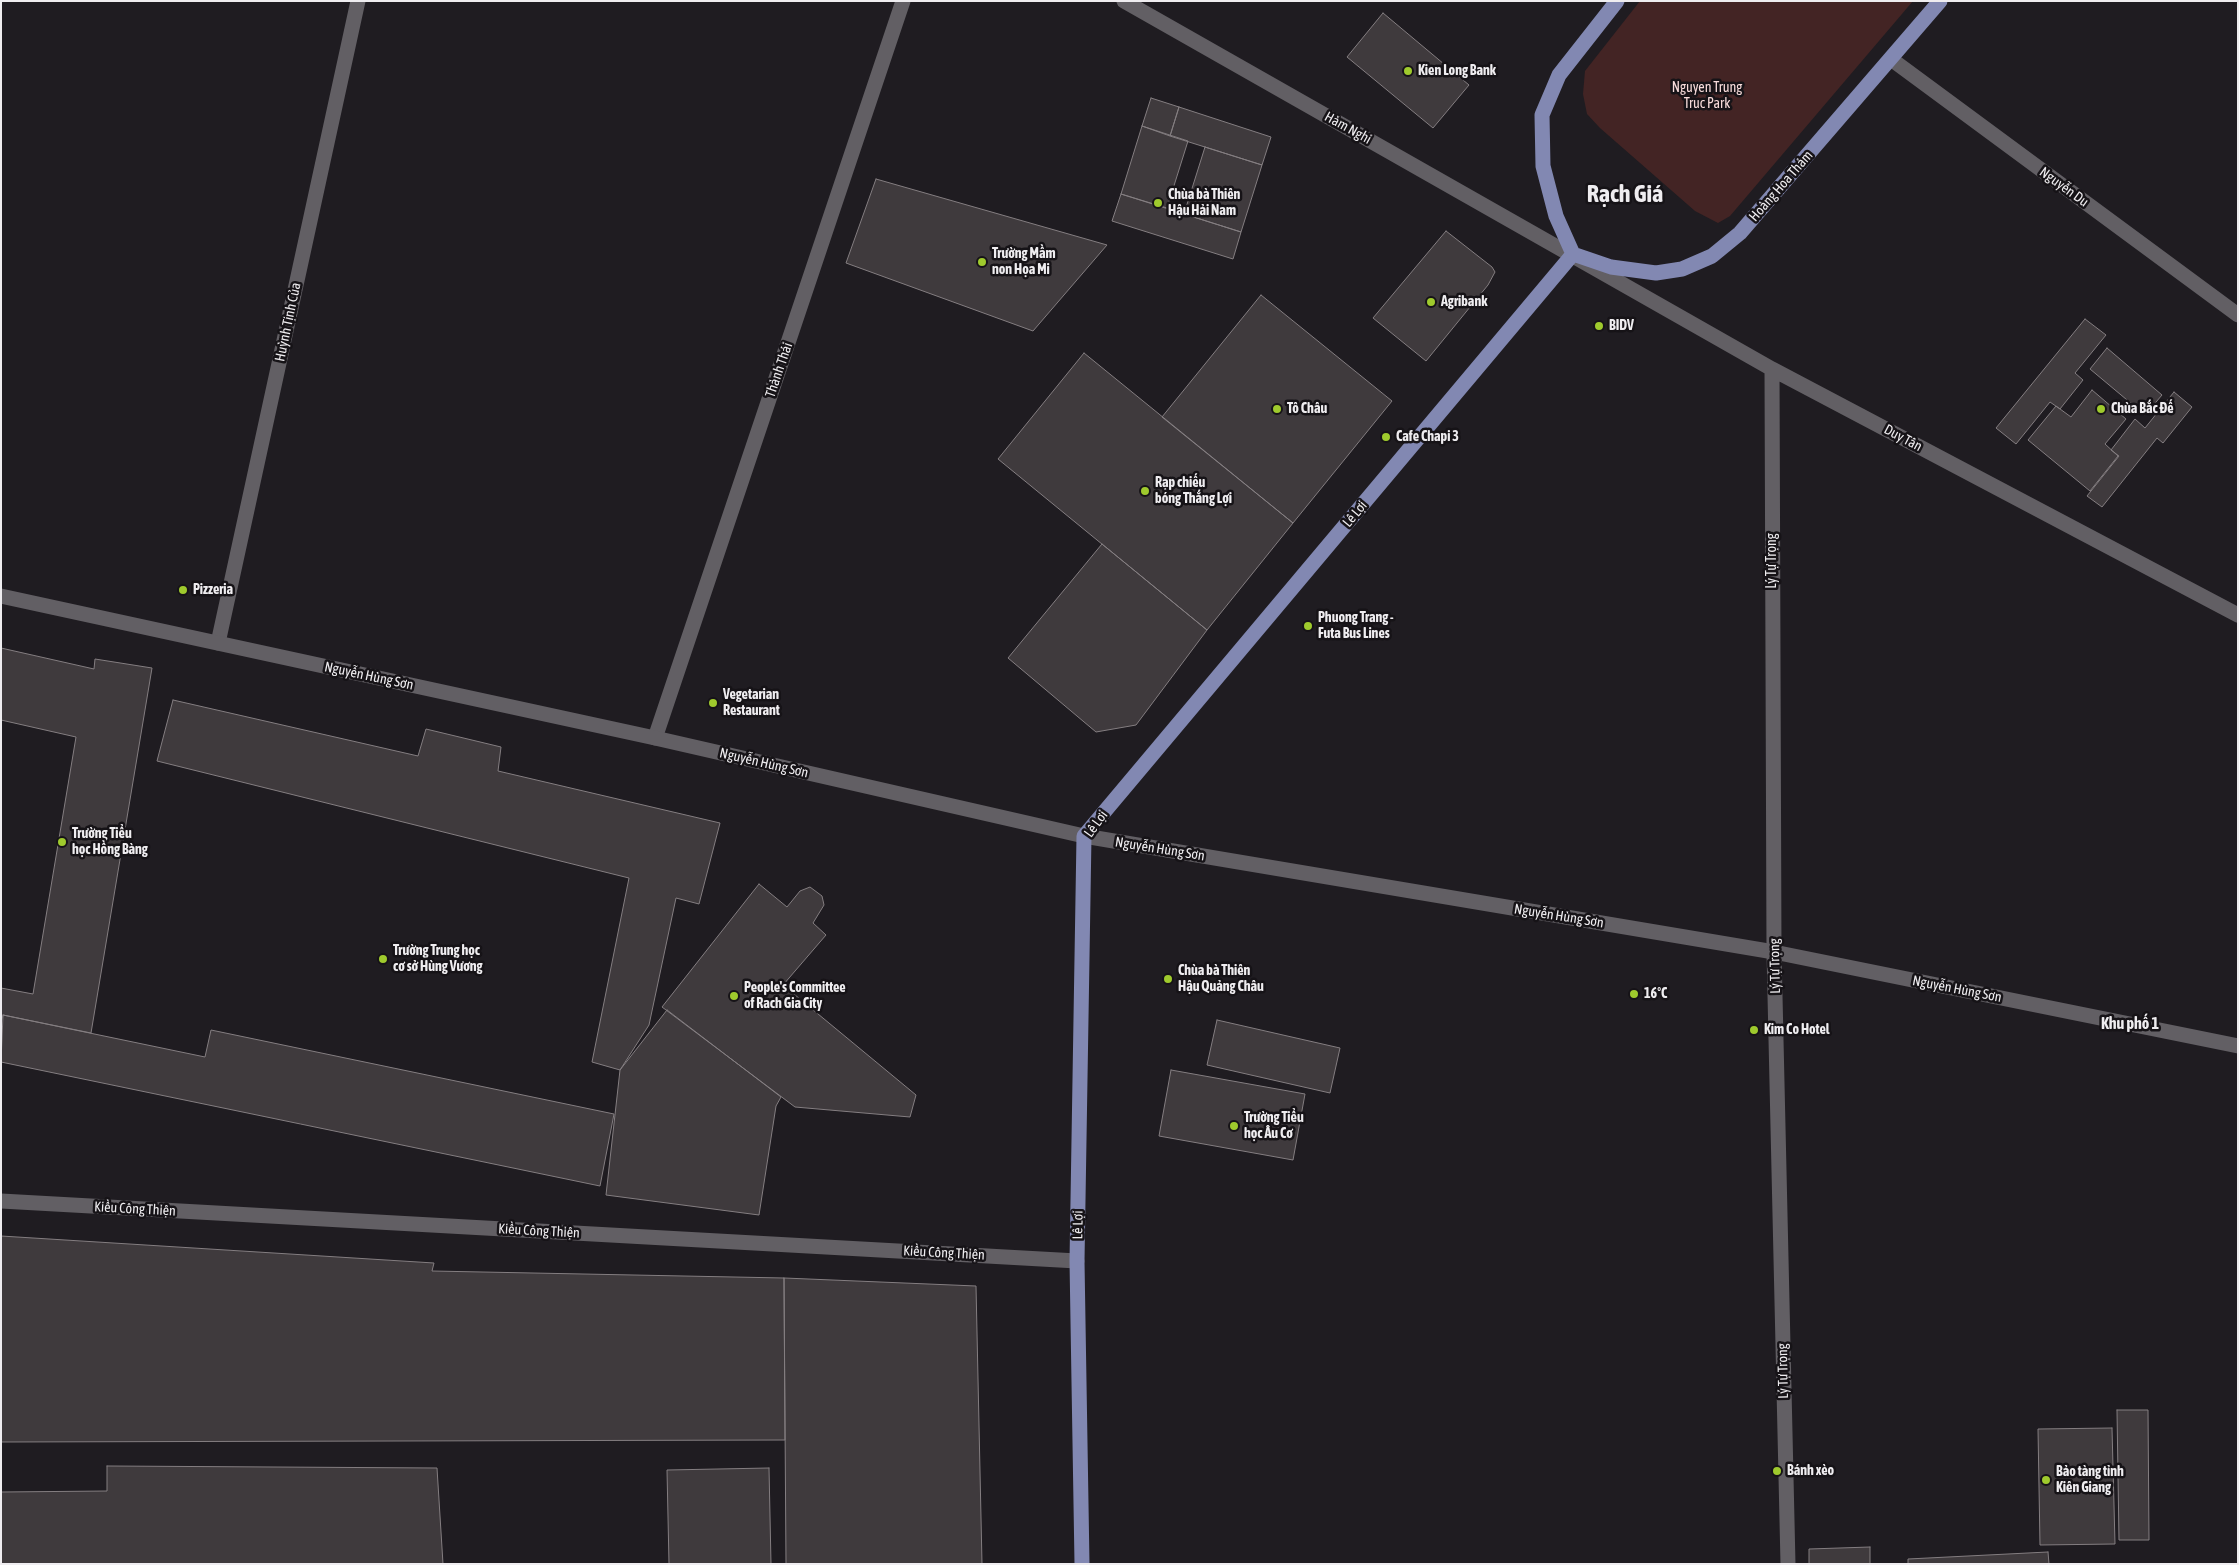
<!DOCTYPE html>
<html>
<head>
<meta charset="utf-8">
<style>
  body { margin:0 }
  #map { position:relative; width:2239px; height:1565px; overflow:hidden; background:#1f1c21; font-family:"Asap Condensed",sans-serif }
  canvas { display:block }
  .frame { position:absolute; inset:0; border:2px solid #efedf0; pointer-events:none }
</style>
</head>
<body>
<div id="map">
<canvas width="2239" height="1565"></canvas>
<div class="frame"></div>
</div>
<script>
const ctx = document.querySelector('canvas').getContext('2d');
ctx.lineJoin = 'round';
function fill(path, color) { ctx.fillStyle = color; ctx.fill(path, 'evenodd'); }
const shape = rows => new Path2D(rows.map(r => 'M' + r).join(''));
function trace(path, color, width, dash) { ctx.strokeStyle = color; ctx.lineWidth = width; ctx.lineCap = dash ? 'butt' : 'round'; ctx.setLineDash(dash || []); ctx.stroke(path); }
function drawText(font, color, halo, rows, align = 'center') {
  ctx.font = font + ' "Asap Condensed",sans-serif'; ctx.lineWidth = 5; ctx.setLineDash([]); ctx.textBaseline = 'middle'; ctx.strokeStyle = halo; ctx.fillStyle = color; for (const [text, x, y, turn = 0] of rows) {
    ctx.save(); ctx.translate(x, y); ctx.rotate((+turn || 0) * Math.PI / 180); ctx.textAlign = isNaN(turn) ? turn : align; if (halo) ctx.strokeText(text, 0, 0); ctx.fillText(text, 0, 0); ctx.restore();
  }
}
const green = shape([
  [1640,1,1913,1,1730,216,1718,223,1695,211,1600,128,1587,114,1583,94,1585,71]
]);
const building = shape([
  [1383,13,1469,85,1433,128,1347,57,1383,13],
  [1151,98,1179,107,1170,136,1142,126,1151,98],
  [1179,107,1271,137,1262,165,1170,136,1179,107],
  [1142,126,1188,141,1167,208,1121,194,1142,126],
  [1205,147,1262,165,1241,232,1184,214,1205,147],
  [876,179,1107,245,1033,331,846,263,876,179],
  [1121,194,1241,232,1233,259,1112,221,1121,194],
  [1446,231,1492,267,1495,272,1488,285,1426,361,1373,318,1446,231],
  [1261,295,1392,401,1293,523,1162,417,1261,295],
  [2085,319,2106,335,2075,373,2083,380,2060,409,2050,402,2016,444,1996,428,2085,319],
  [2107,348,2162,395,2145,415,2090,369,2107,348],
  [1084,353,1293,523,1207,630,998,459,1084,353],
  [2092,390,2126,419,2105,444,2118,456,2090,491,2028,440,2056,406,2071,417,2092,390],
  [2174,392,2192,407,2163,443,2157,438,2102,507,2087,496,2119,456,2111,450,2135,419,2145,428,2174,392],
  [1102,544,1207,630,1136,725,1096,732,1008,658,1102,544],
  [1,648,94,669,95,659,152,668,91,1033,3,1015,1,1023,1,988,33,994,76,737,1,720,1,648],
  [173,700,418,756,426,729,501,747,498,771,720,823,699,904,676,898,649,1025,620,1070,592,1062,629,878,157,761,173,700],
  [759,884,787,907,800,891,810,887,822,896,824,905,813,923,826,935,783,985,916,1095,910,1117,795,1107,662,1007,759,884],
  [667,1010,781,1097,776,1106,759,1215,606,1195,620,1070,667,1010],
  [3,1015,205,1057,211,1030,614,1114,600,1186,1,1062,3,1015],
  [1217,1020,1340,1048,1330,1093,1207,1065,1217,1020],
  [1171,1070,1305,1094,1293,1160,1159,1136,1171,1070],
  [1,1236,434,1263,432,1271,784,1278,785,1440,1,1442,1,1236],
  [784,1278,976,1286,982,1564,786,1564,784,1278],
  [2117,1410,2148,1410,2149,1540,2119,1540,2117,1410],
  [2112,1428,2115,1544,2040,1545,2038,1429,2112,1428],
  [107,1466,437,1468,443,1564,1,1564,1,1492,107,1491,107,1466],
  [769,1468,771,1564,669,1564,667,1470,769,1468],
  [1870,1547,1870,1564,1809,1564,1809,1549,1870,1547],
  [2048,1552,2049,1564,1908,1564,1908,1559,2048,1552]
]);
const street = shape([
  [1124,1,1772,369,2238,615],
  [1891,59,2238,315],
  [1772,369,1774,952,1788,1564],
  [218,643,358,1],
  [655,738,903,1],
  [1,1201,1077,1261]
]);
const secondary = shape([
  [1,596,655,738,1084,836,1774,952,2238,1046]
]);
const primary = shape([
  [1573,254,1611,267,1656,273,1682,269,1712,256,1740,233,1940,1],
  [1573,254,1556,216,1543,166,1542,115,1559,75,1617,1],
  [1082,1564,1077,1261,1084,836,1573,254]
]);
const markers = [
  [1408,71,5,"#9fca2d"],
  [1158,203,5,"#9fca2d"],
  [982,262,5,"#9fca2d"],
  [1431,302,5,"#9fca2d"],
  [1599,326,5,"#9fca2d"],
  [1277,409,5,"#9fca2d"],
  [2101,409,5,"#9fca2d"],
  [1386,437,5,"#9fca2d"],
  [1145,491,5,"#9fca2d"],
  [183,590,5,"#9fca2d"],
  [1308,626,5,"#9fca2d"],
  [713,703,5,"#9fca2d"],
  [62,842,5,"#9fca2d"],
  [383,959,5,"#9fca2d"],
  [1168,979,5,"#9fca2d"],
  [1634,994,5,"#9fca2d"],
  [734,996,5,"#9fca2d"],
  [1754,1030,5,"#9fca2d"],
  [1234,1126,5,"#9fca2d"],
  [1777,1471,5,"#9fca2d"],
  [2046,1480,5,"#9fca2d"]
];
const poiNames = [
  ["Kien Long Bank",1418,71],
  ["Chùa bà Thiên",1168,195],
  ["Hậu Hải Nam",1168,211],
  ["Trường Mầm",992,254],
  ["non Họa Mi",992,270],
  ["Agribank",1441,302],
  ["BIDV",1609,326],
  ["Tô Châu",1287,409],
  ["Chùa Bắc Đế",2111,409],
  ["Cafe Chapi 3",1396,437],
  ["Rạp chiếu",1155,483],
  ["bóng Thắng Lợi",1155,499],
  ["Pizzeria",193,590],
  ["Phuong Trang -",1318,618],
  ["Futa Bus Lines",1318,634],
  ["Vegetarian",723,695],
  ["Restaurant",723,711],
  ["Trường Tiểu",72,834],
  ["học Hồng Bàng",72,850],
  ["Trường Trung học",393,951],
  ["cơ sở Hùng Vương",393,967],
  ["Chùa bà Thiên",1178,971],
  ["Hậu Quảng Châu",1178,987],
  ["People's Committee",744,988],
  ["of Rach Gia City",744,1004],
  ["16°C",1644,994],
  ["Kim Co Hotel",1764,1030],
  ["Trường Tiểu",1244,1118],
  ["học Âu Cơ",1244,1134],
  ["Bánh xèo",1787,1471],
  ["Bảo tàng tỉnh",2056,1472],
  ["Kiên Giang",2056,1488]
];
const parkNames = [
  ["Nguyen Trung",1707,88],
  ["Truc Park",1707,104]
];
const streetNames = [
  ["Hàm Nghi",1348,128,29],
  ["Hoàng Hoa Thám",1781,186,-49],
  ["Nguyễn Du",2064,187,36],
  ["Huỳnh Tịnh Của",288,322,-78],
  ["Thành Thái",779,370,-71],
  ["Duy Tân",1903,438,28],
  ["Lê Lợi",1355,514,-50],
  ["Lý Tự Trọng",1772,561,-90],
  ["Nguyễn Hùng Sơn",369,676,12],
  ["Nguyễn Hùng Sơn",764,763,13],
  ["Lê Lợi",1096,824,-54],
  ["Nguyễn Hùng Sơn",1160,849,9],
  ["Nguyễn Hùng Sơn",1559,916,9],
  ["Lý Tự Trọng",1775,966,-91],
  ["Nguyễn Hùng Sơn",1957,989,11],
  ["Kiều Công Thiện",135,1209,3],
  ["Lê Lợi",1078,1225,-89],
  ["Kiều Công Thiện",539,1231,3],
  ["Kiều Công Thiện",944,1253,3],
  ["Lý Tự Trọng",1783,1371,-91]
];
const quarterNames = [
  ["Khu phố 1",2130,1024]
];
const townNames = [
  ["Rạch Giá",1625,194]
];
fill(green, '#432424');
fill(building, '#3f3a3d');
trace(building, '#847e81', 1);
trace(street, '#625f64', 15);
trace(secondary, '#625f64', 15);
trace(primary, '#8288b2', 15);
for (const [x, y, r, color] of markers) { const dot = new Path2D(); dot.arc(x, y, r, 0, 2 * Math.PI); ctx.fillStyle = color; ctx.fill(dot); trace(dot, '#161317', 2); }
drawText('bold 14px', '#efedf0', '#161317', poiNames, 'left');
drawText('14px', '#f8dcdb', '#161317', parkNames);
drawText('14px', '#efedf0', '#161317', streetNames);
drawText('bold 16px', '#efedf0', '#161317', quarterNames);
drawText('bold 24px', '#efedf0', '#161317', townNames);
</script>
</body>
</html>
